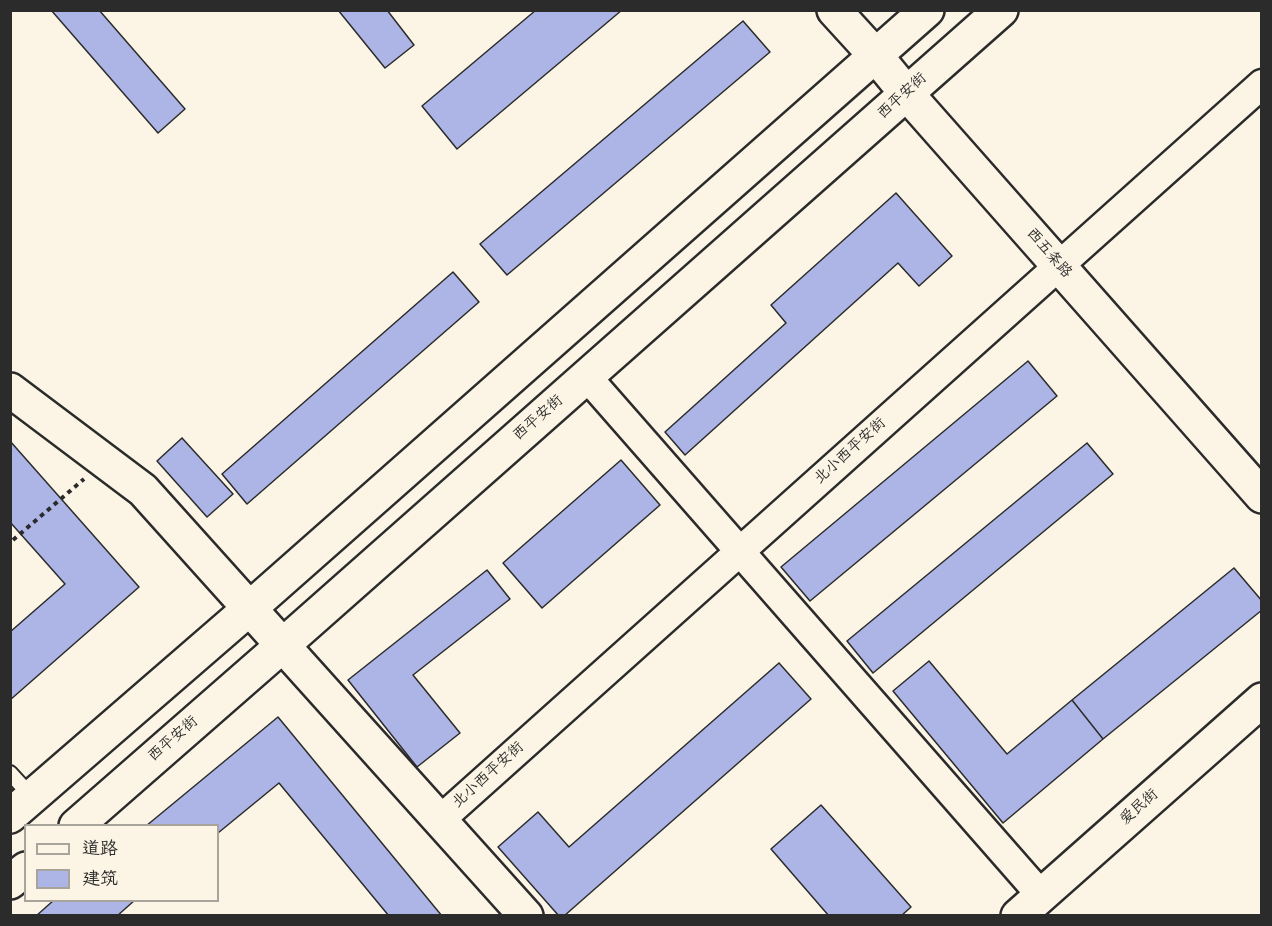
<!DOCTYPE html>
<html>
<head>
<meta charset="utf-8">
<style>
  body { margin:0 }
  #map { position:relative; width:1272px; height:926px; overflow:hidden; background:#fcf5e5; font-family:Kalam,"LXGW WenKai TC",sans-serif }
  canvas { display:block }
  .frame { position:absolute; inset:0; border:12px solid #2b2b2b; pointer-events:none }
  .legend { position:absolute; left:24px; top:824px; width:195px; height:78px; box-sizing:border-box; background:#fcf5e5; border:2px solid #a8a49b; margin:0; padding:8px 10px; list-style:none; font-size:18px; color:#2b2b2b }
  .legend li { display:flex; align-items:center; gap:12px; height:30px }
  .legend b { width:30px; border:2px solid #a8a49b }
</style>
</head>
<body>
<div id="map">
<canvas width="1272" height="926"></canvas>
<div class="frame"></div>
<ul class="legend">
<li><b style="height:8px;background:#fcf5e5"></b>道路</li>
<li><b style="height:16px;background:#acb5e6"></b>建筑</li>
</ul>
</div>
<script>
const ctx = document.querySelector('canvas').getContext('2d');
ctx.lineJoin = 'round';
function fill(path, color) { ctx.fillStyle = color; ctx.fill(path, 'evenodd'); }
const shape = rows => new Path2D(rows.map(r => 'M' + r).join(''));
function trace(path, color, width, dash) { ctx.strokeStyle = color; ctx.lineWidth = width; ctx.lineCap = dash ? 'butt' : 'round'; ctx.setLineDash(dash || []); ctx.stroke(path); }
function drawText(font, color, halo, rows, align = 'center') {
  ctx.font = font + ' Kalam,"LXGW WenKai TC",sans-serif'; ctx.lineWidth = 5; ctx.setLineDash([]); ctx.textBaseline = 'middle'; ctx.strokeStyle = halo; ctx.fillStyle = color; for (const [text, x, y, turn = 0] of rows) {
    ctx.save(); ctx.translate(x, y); ctx.rotate((+turn || 0) * Math.PI / 180); ctx.textAlign = isNaN(turn) ? turn : align; if (halo) ctx.strokeText(text, 0, 0); ctx.fillText(text, 0, 0); ctx.restore();
  }
}
const building = shape([
  [51,10,99,10,185,109,158,133,51,10],
  [338,10,387,10,414,45,385,68,338,10],
  [536,10,622,10,457,149,422,106,536,10],
  [743,21,770,52,507,275,480,244,743,21],
  [896,193,952,256,919,286,898,263,685,455,665,432,786,323,771,305,896,193],
  [453,272,479,302,247,504,222,474,453,272],
  [1028,361,1057,396,810,601,781,567,1028,361],
  [182,438,233,494,207,517,157,461,182,438],
  [10,441,139,587,10,700,10,632,65,584,10,522,10,441],
  [1087,443,1113,474,873,673,847,641,1087,443],
  [621,460,660,505,542,608,503,563,621,460],
  [1234,568,1262,601,1262,610,1103,739,1072,700,1234,568],
  [487,570,510,599,413,675,460,733,417,767,348,680,487,570],
  [929,661,1007,754,1072,700,1103,739,1003,823,893,691,929,661],
  [779,663,811,699,564,916,559,916,498,847,538,812,569,847,779,663],
  [278,717,442,916,389,916,279,783,218,833,218,826,146,826,278,717],
  [821,805,911,907,901,916,829,916,771,849,821,805],
  [54,900,135,900,117,916,36,916,54,900]
]);
const path = shape([
  [13,540,84,479]
]);
const lane = shape([
  [10,773,32,797]
]);
const street = shape([
  [587,377,1041,895],
  [440,820,1262,84]
]);
const secondary = shape([
  [834,10,876,56,907,94,1262,496],
  [10,390,143,490,526,916],
  [10,816,250,608,927,10],
  [76,826,283,645,1001,10],
  [10,882,26,869],
  [1018,916,1262,700]
]);
const streetNames = [
  ["西平安街",903,97,-42],
  ["西五条路",1048,254,49],
  ["西平安街",539,419,-41],
  ["北小西平安街",851,452,-42],
  ["西平安街",174,740,-41],
  ["北小西平安街",489,776,-42],
  ["爱民街",1140,808,-41]
];
fill(building, '#acb5e6');
trace(building, '#2b2b2b', 1.5);
trace(lane, '#2b2b2b', 18);
trace(street, '#2b2b2b', 33);
trace(secondary, '#2b2b2b', 38);
trace(path, '#2b2b2b', 4, [4.5, 4.5]);
trace(lane, '#fcf5e5', 14);
trace(street, '#fcf5e5', 28);
trace(secondary, '#fcf5e5', 33);
drawText('15px', '#2b2b2b', '#fcf5e5', streetNames);
</script>
</body>
</html>
